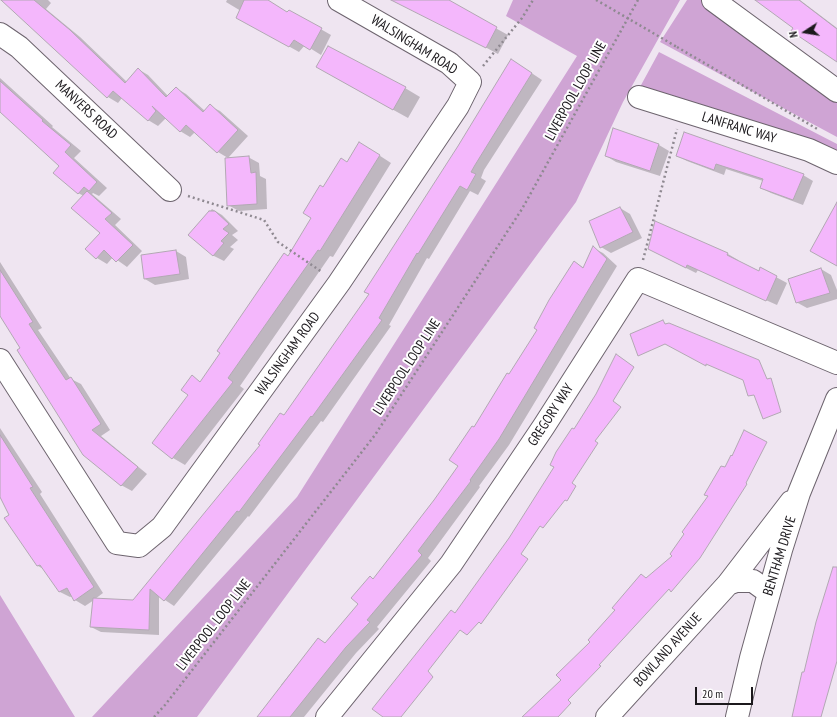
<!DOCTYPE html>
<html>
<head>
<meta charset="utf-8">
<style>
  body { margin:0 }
  #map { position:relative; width:837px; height:717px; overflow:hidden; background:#efe5f1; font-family:"PT Sans Narrow",sans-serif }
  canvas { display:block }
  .north { position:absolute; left:785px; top:12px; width:40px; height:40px; -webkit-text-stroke:3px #fff; paint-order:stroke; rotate:258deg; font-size:11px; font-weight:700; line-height:16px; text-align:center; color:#1c191d }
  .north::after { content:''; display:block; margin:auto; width:14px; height:18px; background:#1c191d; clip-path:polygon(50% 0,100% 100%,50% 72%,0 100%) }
  .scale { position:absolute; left:695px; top:687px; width:58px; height:18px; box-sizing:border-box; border:2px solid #1c191d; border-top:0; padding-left:5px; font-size:12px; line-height:14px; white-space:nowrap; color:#1c191d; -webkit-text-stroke:3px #fff; paint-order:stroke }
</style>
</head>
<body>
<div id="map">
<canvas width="837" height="717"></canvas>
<div class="north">N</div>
<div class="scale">20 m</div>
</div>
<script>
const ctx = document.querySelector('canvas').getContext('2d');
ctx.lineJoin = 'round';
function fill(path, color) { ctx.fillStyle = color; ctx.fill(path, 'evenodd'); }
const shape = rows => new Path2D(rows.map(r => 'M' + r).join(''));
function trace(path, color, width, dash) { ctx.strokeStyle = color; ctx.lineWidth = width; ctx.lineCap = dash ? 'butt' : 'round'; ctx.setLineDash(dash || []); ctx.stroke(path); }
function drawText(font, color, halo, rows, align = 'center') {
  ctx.font = font + ' "PT Sans Narrow",sans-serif'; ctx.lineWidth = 4; ctx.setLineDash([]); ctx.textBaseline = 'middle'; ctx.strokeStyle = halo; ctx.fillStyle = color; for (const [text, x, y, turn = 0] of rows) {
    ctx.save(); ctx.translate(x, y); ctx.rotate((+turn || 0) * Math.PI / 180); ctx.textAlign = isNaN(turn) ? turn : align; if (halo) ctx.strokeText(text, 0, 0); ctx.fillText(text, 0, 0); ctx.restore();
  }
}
const green = shape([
  [513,0,680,0,623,102,576,202,197,717,92,717,297,497,577,56,506,16],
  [687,0,704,0,837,98,837,137,660,42],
  [659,52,837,144,837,155,640,87],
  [0,595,75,717,0,717]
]);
const shadow = shape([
  [2,0,48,0,51,3,46,9,80,37,127,82,138,69,148,75,168,96,176,88,186,94,205,111,210,106,220,111,248,136,228,158,218,152,195,132,190,137,180,131,166,118,158,126,148,120,122,98,118,103,108,97],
  [227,0,267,0,288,13,289,11,331,35,321,55,305,45,299,52,238,18,241,11,226,2],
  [398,0,445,0,508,35,498,54],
  [757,0,800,0,837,28,837,62],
  [521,66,542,80,484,170,481,178,486,181,478,195,470,191,429,259,427,258,389,325,391,326,323,422,321,421,249,517,248,516,174,606,159,596,159,635,101,632,91,627,94,600,85,606,75,600,73,596,70,597,60,592,45,570,38,566,5,518,10,515,0,494,0,428,42,492,40,494,103,593,95,599,134,601,285,417,370,294],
  [332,76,405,88,420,97,408,118],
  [0,78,53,126,52,127,81,151,74,158,107,188,99,196,93,193,92,194,121,219,115,225,142,251,127,267,113,257,107,264,97,258,101,233,84,196,78,193,61,166,0,111],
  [614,130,659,145,669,151,660,176,616,162,606,156],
  [371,150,391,163,333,257,330,256,240,386,244,389,185,465,173,458,153,443,190,395,192,377,201,382,289,257,312,218,323,188,348,163],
  [677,156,803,175,813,181,803,205,771,193,761,188,763,181,726,169,724,175,687,161],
  [248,157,259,163,260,176,266,179,267,209,239,211,228,205],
  [620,208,630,214,642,238,611,253,601,247],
  [212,209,222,215,238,231,232,235,238,240,230,247,234,249,224,261,214,256,189,235],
  [656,223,728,254,738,260,737,262,759,273,761,269,787,283,777,305,698,270,696,273,660,255],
  [593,248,603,253,617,266,509,445,479,486,480,487,428,558,431,561,377,627,379,629,356,653,304,717,259,717,283,686,281,685,318,639,326,643,360,604,370,577,374,579,435,501,459,465,475,429,539,330,575,262,584,268],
  [176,251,186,257,189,279,155,285,145,279],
  [0,262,42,328,38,330,71,379,81,384,110,430,101,436,147,474,132,491,121,485,22,348,0,314],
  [821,269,831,275,837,290,837,299,807,308,796,302]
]);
const building = shape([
  [1,0,34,0,70,30,125,83,138,68,166,97,176,87,203,112,210,104,238,130,217,153,186,125,180,132,152,106,156,111,148,121,113,91,107,98,1,0],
  [244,0,268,0,287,12,289,10,322,28,310,50,294,40,289,47,236,18,244,0],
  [391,0,449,0,497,27,486,48,391,0],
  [755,0,799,0,837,29,837,62,791,31,793,28,755,0],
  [328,46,406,87,393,110,316,67,328,46],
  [511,59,532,73,475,165,471,172,476,174,467,190,460,186,418,254,417,253,379,318,382,320,312,417,311,416,239,512,237,511,164,601,150,589,149,630,90,627,93,598,133,600,260,445,258,444,280,413,284,415,369,294,364,292,458,146,511,59],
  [0,81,43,120,42,121,71,145,65,152,97,182,89,191,84,187,78,194,53,173,59,166,0,112,0,81],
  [613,128,659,144,650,171,605,156,613,128],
  [684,132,804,174,793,200,760,188,763,179,716,164,714,170,676,156,684,132],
  [359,142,380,155,320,251,318,250,228,378,233,382,172,459,152,443,188,395,181,390,192,375,200,382,220,353,217,351,284,253,288,256,311,218,303,213,320,185,323,187,341,158,347,162,359,142],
  [249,156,251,173,256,172,257,204,227,206,225,158,249,156],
  [87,191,112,213,105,219,133,245,116,262,104,250,96,259,85,249,100,233,71,208,87,191],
  [837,202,837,266,810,251,837,202],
  [620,207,633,232,600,248,589,221,620,207],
  [209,211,215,211,229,224,223,229,229,233,221,241,224,243,213,256,188,235,209,211],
  [655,221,728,253,727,255,759,271,760,267,777,276,766,301,687,265,686,268,648,249,655,221],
  [593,246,607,259,499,439,470,480,471,481,418,551,422,555,367,620,370,622,346,647,290,717,257,717,318,638,325,643,358,604,351,598,370,576,373,579,434,500,458,466,449,460,472,426,474,427,507,373,509,374,537,330,534,328,549,300,574,261,583,268,593,246],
  [176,250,180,274,144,279,141,255,176,250],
  [821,268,830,293,796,303,788,279,821,268],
  [0,270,33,322,29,324,66,380,71,377,101,424,92,430,138,467,121,486,83,455,17,350,20,348,0,316,0,270],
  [663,320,665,324,669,323,759,360,767,379,771,378,781,412,763,419,754,395,748,396,743,380,706,364,706,366,665,344,638,356,630,334,663,320],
  [616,354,634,367,613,401,621,407,595,441,598,443,572,483,576,486,567,501,565,500,543,528,540,526,521,554,528,559,481,624,479,622,467,635,460,630,428,671,433,677,401,717,383,717,372,709,451,610,455,613,509,538,554,467,550,465,556,452,572,428,574,429,596,394,616,354],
  [744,430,767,442,746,483,747,484,700,558,671,592,669,589,599,665,601,666,568,700,571,703,558,717,522,717,561,680,556,675,590,642,588,640,615,610,612,608,641,574,646,578,672,556,670,554,684,534,682,532,708,496,704,495,721,466,725,467,731,455,732,456,744,430],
  [0,435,33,487,30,488,94,587,74,601,67,588,59,592,40,565,37,566,4,518,9,515,0,497,0,435],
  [833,567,837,567,837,661,821,717,792,717,802,672,804,672,816,622,833,567]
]);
const path = shape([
  [596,0,605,5],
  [677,47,819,130],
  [483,66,522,18,533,0],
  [188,196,264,220,278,242,322,272],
  [643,260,677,129],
  [154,717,165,705,375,435,522,209,638,0]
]);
const minor = shape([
  [713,0,837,91],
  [0,34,19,47,170,190],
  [639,97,809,150,837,163],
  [0,360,117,543,139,546,162,527,339,283,458,106,470,82,449,63,339,0],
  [728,584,736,581,753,581,768,592],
  [327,717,451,564,544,426,638,279,837,363],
  [607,717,728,584,791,502],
  [737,717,751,658,781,550,799,493,837,399]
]);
const pathBridge = shape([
  [605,5,677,47]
]);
const streetNames = [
  ["WALSINGHAM ROAD",414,45,32],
  ["LIVERPOOL LOOP LINE",576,91,-61],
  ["MANVERS ROAD",86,110,43],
  ["LANFRANC WAY",739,128,17],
  ["WALSINGHAM ROAD",288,354,-54],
  ["LIVERPOOL LOOP LINE",407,367,-57],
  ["GREGORY WAY",551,415,-57],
  ["BENTHAM DRIVE",780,556,-73],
  ["LIVERPOOL LOOP LINE",214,625,-52],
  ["BOWLAND AVENUE",668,650,-48]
];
fill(green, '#cfa4d4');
fill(shadow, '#0003');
fill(building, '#f4b7fc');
trace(building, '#b2a8b3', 1);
trace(minor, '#6d646e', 24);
trace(path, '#8f8991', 2.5, [2, 3]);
trace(minor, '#fff', 22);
trace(pathBridge, '#8f8991', 2.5, [2, 3]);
drawText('14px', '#1c191d', '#fff', streetNames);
</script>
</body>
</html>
